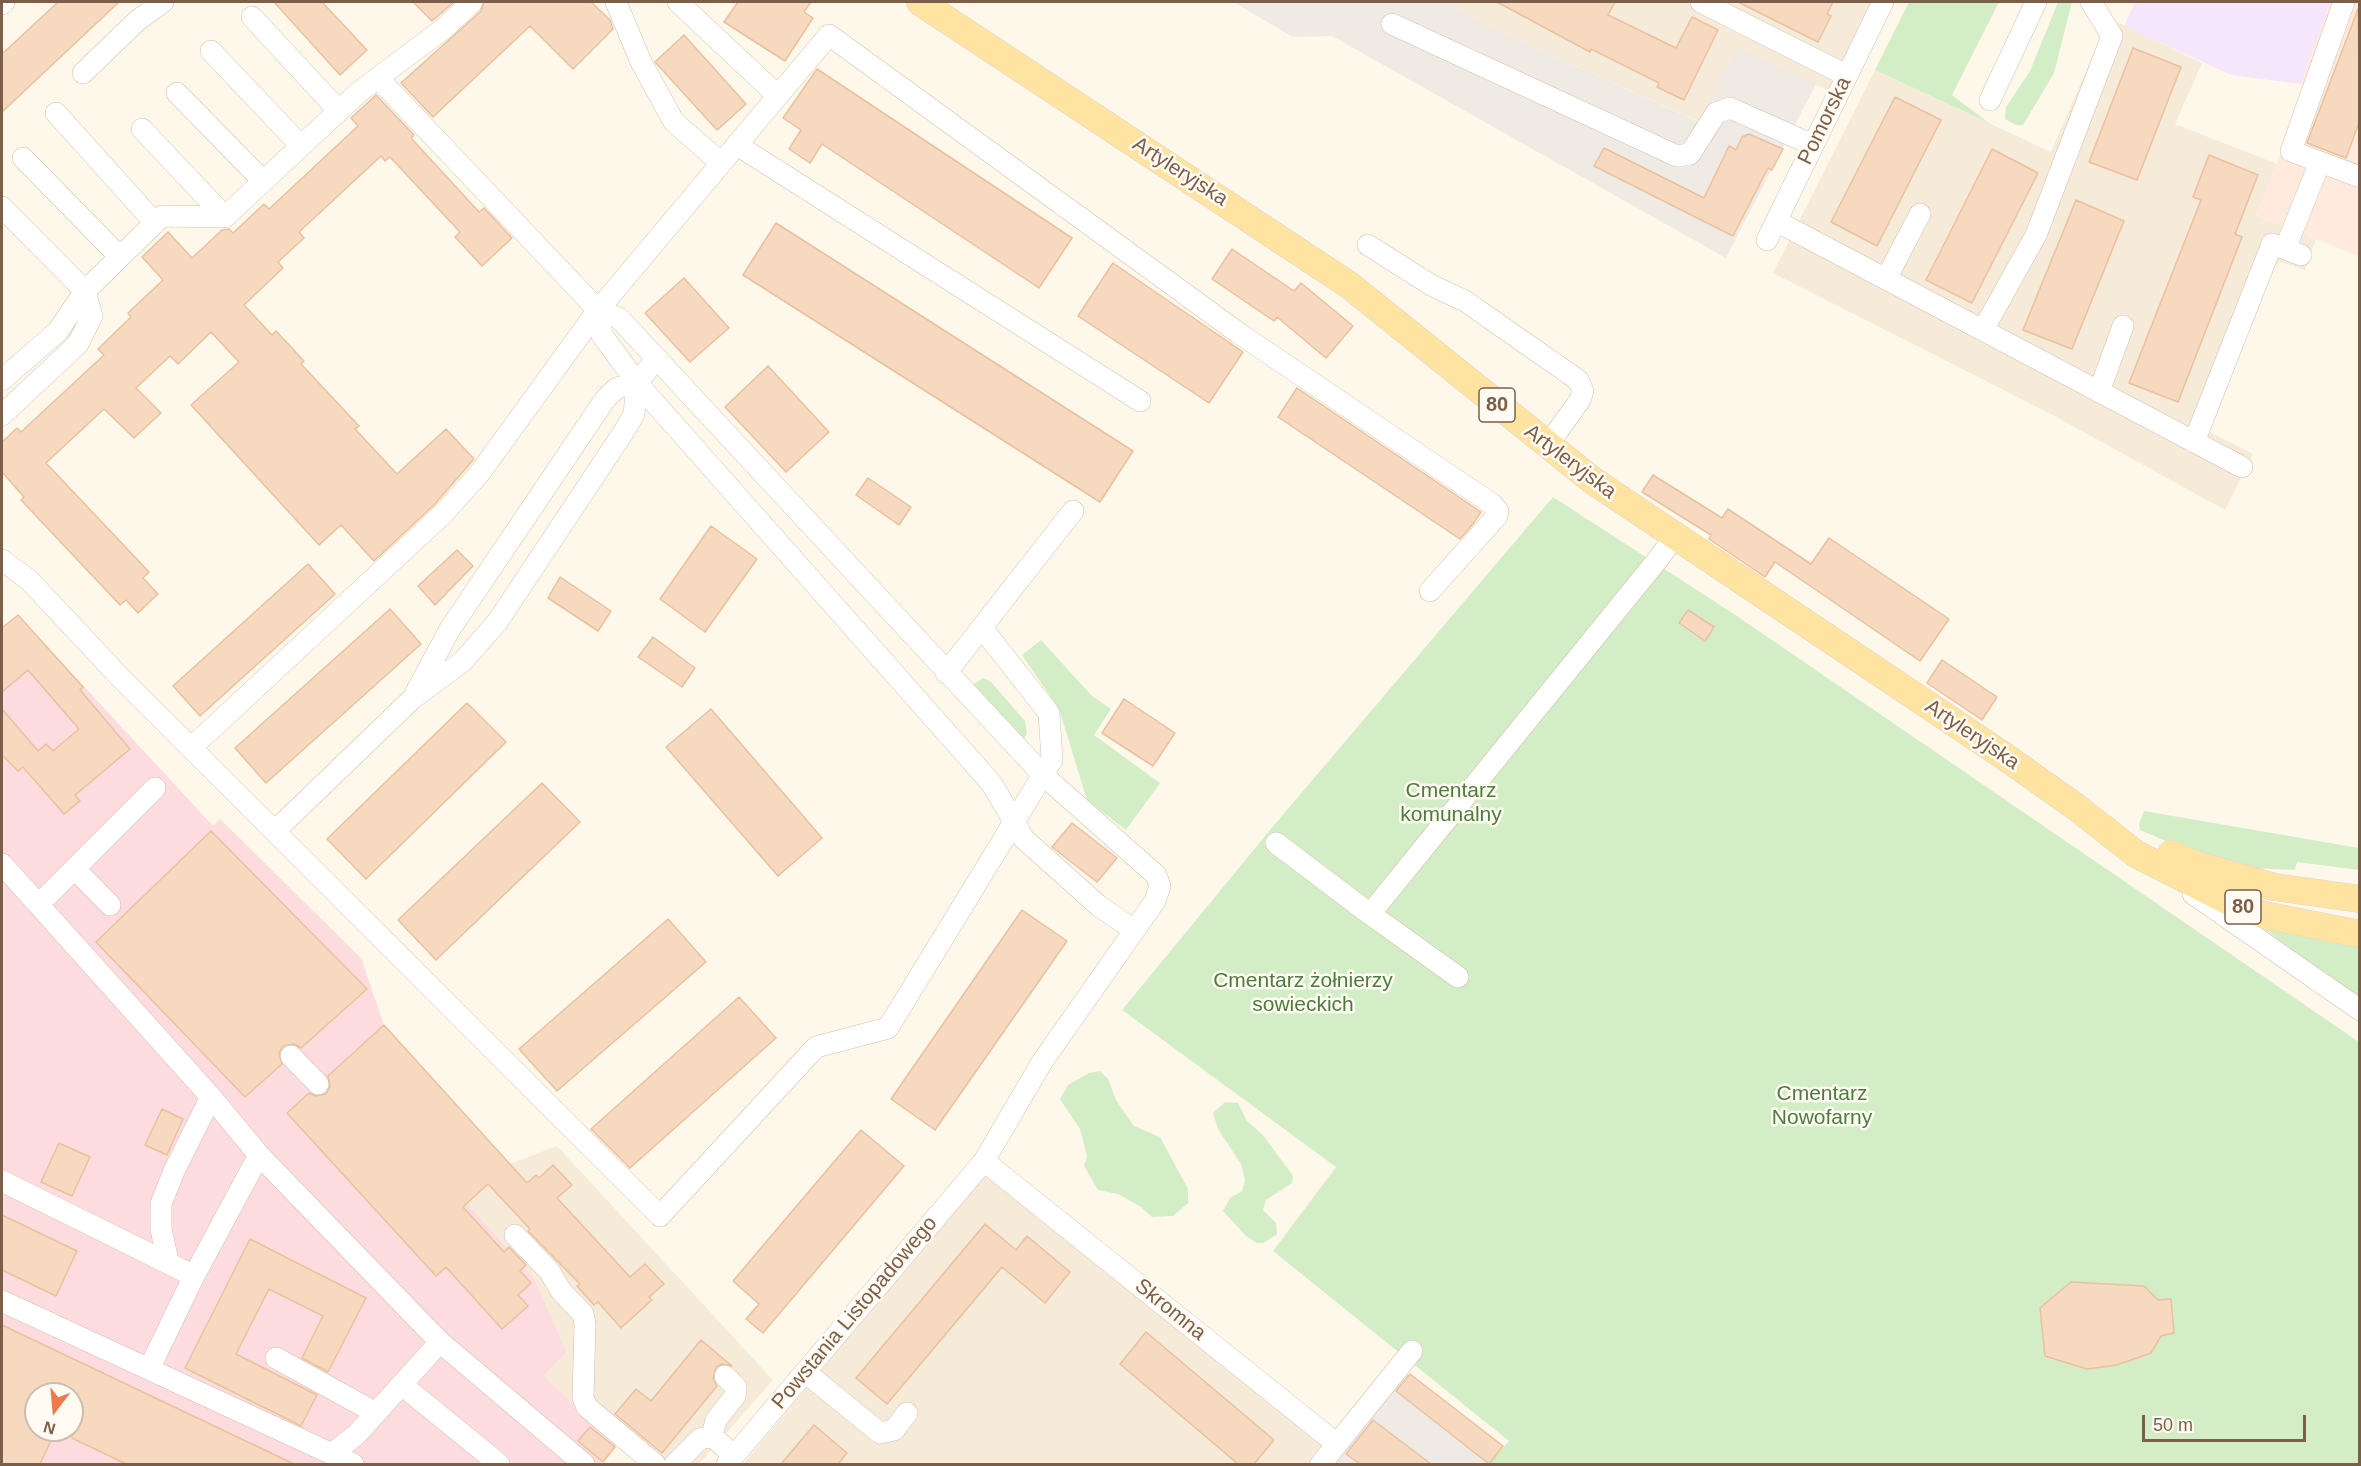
<!DOCTYPE html>
<html>
<head>
<meta charset="utf-8">
<style>
  body { margin:0 }
  #map { position:relative; width:2361px; height:1466px; overflow:hidden; background:#fef8ea; font-family:Arial,sans-serif }
  canvas { display:block }
  .frame { position:absolute; inset:0; border:3px solid #7c5f4a; pointer-events:none }
  .north { position:absolute; left:24px; top:1382px; width:60px; height:60px; box-sizing:border-box; background:#fffbf2; border:2px solid #cbbdaf; border-radius:50%; rotate:196deg; font-size:16px; font-weight:700; line-height:24px; text-align:center; color:#7c5f4a }
  .north::after { content:''; display:block; margin:auto; width:21px; height:27px; background:#ef7948; clip-path:polygon(50% 0,100% 100%,50% 72%,0 100%) }
  .scale { position:absolute; left:2142px; top:1415px; width:164px; height:27px; box-sizing:border-box; border:3px solid #7c5f4a; border-top:0; padding-left:8px; font-size:18px; line-height:21px; white-space:nowrap; color:#7c5f4a; -webkit-text-stroke:4px #fffbf2; paint-order:stroke }
</style>
</head>
<body>
<div id="map">
<canvas width="2361" height="1466"></canvas>
<div class="frame"></div>
<div class="north">N</div>
<div class="scale">50 m</div>
</div>
<script>
const ctx = document.querySelector('canvas').getContext('2d');
ctx.lineJoin = 'round';
function fill(path, color) { ctx.fillStyle = color; ctx.fill(path, 'evenodd'); }
const shape = rows => new Path2D(rows.map(r => 'M' + r).join(''));
function trace(path, color, width, dash) { ctx.strokeStyle = color; ctx.lineWidth = width; ctx.lineCap = dash ? 'butt' : 'round'; ctx.setLineDash(dash || []); ctx.stroke(path); }
function drawText(font, color, halo, rows, align = 'center') {
  ctx.font = font + ' Arial,sans-serif'; ctx.lineWidth = 5; ctx.setLineDash([]); ctx.textBaseline = 'middle'; ctx.strokeStyle = halo; ctx.fillStyle = color; for (const [text, x, y, turn = 0] of rows) {
    ctx.save(); ctx.translate(x, y); ctx.rotate((+turn || 0) * Math.PI / 180); ctx.textAlign = isNaN(turn) ? turn : align; if (halo) ctx.strokeText(text, 0, 0); ctx.fillText(text, 0, 0); ctx.restore();
  }
}
const residential = shape([
  [1449,2,1883,2,1837,95,1736,47,1700,122,1487,26],
  [2109,18,2202,63,2175,124,2277,164,2256,216,2316,239,2305,270,2281,262,2273,267,2210,432,2253,454,2225,510,2051,414,1773,273,1875,70,2051,152],
  [557,1146,773,1380,699,1464,642,1464,542,1376,467,1204,510,1164],
  [987,1171,1331,1444,1316,1464,743,1464]
]);
const commercial = shape([
  [2330,2,2359,2,2359,256,2256,216,2306,92,2301,84]
]);
const industrial = shape([
  [1233,2,1449,2,1487,26,1699,122,1736,47,1816,84,1726,258,1332,36,1293,37],
  [1397,1366,1503,1446,1488,1464,1320,1464]
]);
const education = shape([
  [2135,2,2330,2,2301,84,2231,75,2124,26]
]);
const medical = shape([
  [18,615,213,826,220,819,361,958,384,1025,510,1164,467,1204,534,1279,566,1352,543,1376,618,1444,603,1462,593,1464,2,1464,2,628],
  [36,1394,72,1394,72,1430,36,1430]
]);
const green = shape([
  [1909,2,1999,2,1952,95,1989,123,1875,70],
  [2058,2,2072,2,2054,73,2023,125,2016,125,2005,119,2006,107,2030,71],
  [1553,497,1734,614,2359,1042,2359,1464,1488,1464,1509,1441,1273,1251,1336,1167,1122,1010,1275,824],
  [1041,640,1092,696,1111,709,1094,735,1160,783,1126,830,1087,800,1059,709,1022,655],
  [983,678,991,682,1025,721,1027,733,1022,743,974,695,974,684],
  [2144,811,2359,848,2359,870,2297,862,2295,870,2247,868,2187,850,2140,830,2139,824],
  [2254,922,2359,944,2359,998],
  [1100,1071,1108,1079,1116,1100,1134,1126,1160,1137,1188,1189,1188,1203,1173,1216,1152,1217,1141,1207,1118,1194,1098,1190,1084,1166,1087,1156,1080,1129,1060,1099,1068,1085,1089,1073],
  [1225,1102,1238,1103,1247,1121,1263,1135,1293,1176,1292,1183,1266,1200,1263,1210,1276,1223,1277,1234,1264,1243,1257,1243,1246,1236,1223,1211,1230,1198,1242,1191,1245,1180,1241,1164,1218,1129,1213,1113]
]);
const building = shape([
  [58,2,119,2,2,112,2,54,58,2],
  [274,2,322,2,367,50,340,75,274,2],
  [413,2,454,2,432,21,413,2],
  [484,2,591,2,610,20,613,29,573,69,530,26,433,117,401,83,481,11,484,2],
  [738,2,811,2,804,12,813,18,785,61,724,22,738,2],
  [1497,2,1615,2,1608,15,1676,48,1692,17,1718,30,1684,100,1657,87,1659,83,1591,49,1590,52,1497,2],
  [1738,2,1833,2,1827,14,1831,16,1818,42,1738,2],
  [2358,9,2360,120,2346,158,2307,143,2358,9],
  [684,35,746,104,717,130,655,62,684,35],
  [2133,48,2181,67,2137,180,2089,162,2133,48],
  [817,69,1072,238,1039,288,822,144,810,163,789,149,801,130,783,118,817,69],
  [376,95,414,135,411,138,479,212,484,208,512,238,482,266,455,237,460,232,390,157,385,161,381,156,299,232,304,238,278,262,283,268,244,305,272,335,276,331,304,361,301,364,359,426,355,429,397,474,446,429,474,459,434,505,374,561,341,525,319,545,191,405,239,362,211,332,178,364,170,356,136,388,161,413,134,438,104,409,46,463,149,572,143,578,158,594,138,613,126,600,120,605,21,500,24,497,2,472,2,442,17,428,21,432,104,355,98,349,131,317,128,313,163,280,142,257,168,232,192,258,222,230,229,229,233,233,264,204,269,209,358,126,351,118,376,95],
  [1895,97,1941,120,1877,246,1831,222,1895,97],
  [1749,134,1783,149,1772,170,1768,168,1733,236,1594,166,1604,148,1704,198,1729,146,1736,150,1742,137,1749,134],
  [1992,149,2038,173,1972,303,1926,280,1992,149],
  [2209,155,2258,175,2235,234,2242,237,2178,402,2129,383,2201,200,2193,197,2209,155],
  [2076,200,2124,221,2072,349,2023,330,2076,200],
  [776,223,1133,451,1100,502,743,275,776,223],
  [1232,249,1294,291,1301,283,1353,326,1326,358,1277,317,1274,321,1212,279,1232,249],
  [1113,263,1243,352,1209,403,1078,316,1113,263],
  [684,278,729,328,690,362,645,313,684,278],
  [768,366,829,432,786,472,725,407,768,366],
  [1297,388,1481,512,1473,524,1460,539,1278,417,1297,388],
  [1653,475,1722,518,1728,509,1811,564,1829,538,1949,619,1920,661,1775,562,1765,577,1709,539,1711,535,1642,492,1653,475],
  [868,478,911,507,899,525,856,495,868,478],
  [711,526,757,559,705,632,660,599,711,526],
  [457,550,473,566,435,605,418,586,457,550],
  [308,564,335,594,200,716,173,686,308,564],
  [560,577,611,611,598,631,548,598,560,577],
  [390,609,421,644,266,783,235,748,390,609],
  [1688,610,1714,627,1705,641,1679,623,1688,610],
  [18,615,83,687,80,690,130,749,75,795,80,801,64,814,23,767,18,771,2,755,2,709,38,751,46,744,53,751,79,729,28,670,2,692,2,628,18,615],
  [653,637,695,668,682,687,638,657,653,637],
  [1942,660,1997,697,1982,720,1927,683,1942,660],
  [1124,699,1175,733,1153,766,1102,733,1124,699],
  [467,703,506,742,366,879,327,839,467,703],
  [711,709,822,838,778,876,666,747,711,709],
  [542,783,580,822,436,960,398,920,542,783],
  [1072,823,1117,858,1097,882,1052,847,1072,823],
  [211,831,367,989,301,1048,294,1044,283,1046,279,1053,282,1064,245,1097,96,942,211,831],
  [1022,910,1067,941,935,1130,891,1099,1022,910],
  [668,919,706,962,557,1091,519,1049,668,919],
  [739,997,776,1038,630,1168,591,1129,739,997],
  [384,1025,527,1183,536,1175,539,1178,553,1165,572,1185,557,1198,630,1277,645,1264,664,1284,649,1297,652,1300,621,1328,598,1302,594,1305,577,1286,580,1284,528,1231,530,1229,488,1184,463,1207,504,1252,509,1247,526,1265,520,1271,531,1283,518,1295,528,1306,502,1329,446,1267,436,1276,287,1113,309,1093,315,1096,326,1094,330,1087,328,1076,384,1025],
  [162,1109,183,1119,167,1155,145,1145,162,1109],
  [861,1130,904,1166,763,1333,746,1319,759,1304,733,1281,861,1130],
  [59,1143,90,1157,72,1196,41,1182,59,1143],
  [2,1215,77,1251,56,1296,2,1270,2,1215],
  [985,1224,1016,1250,1027,1236,1070,1272,1045,1303,1002,1267,887,1404,856,1378,985,1224],
  [250,1239,366,1298,328,1372,302,1358,323,1316,269,1289,236,1354,317,1395,301,1426,185,1368,250,1239],
  [2071,1282,2144,1286,2158,1300,2171,1299,2174,1333,2161,1336,2151,1353,2117,1365,2087,1369,2045,1356,2040,1308,2071,1282],
  [2,1325,294,1464,126,1464,72,1438,72,1394,36,1394,36,1430,56,1430,40,1464,2,1464,2,1325],
  [1146,1332,1274,1440,1254,1464,1238,1464,1120,1364,1146,1332],
  [701,1340,732,1366,722,1364,716,1367,713,1379,717,1386,662,1453,615,1414,636,1389,651,1401,701,1340],
  [1410,1374,1503,1446,1489,1464,1396,1391,1410,1374],
  [1373,1420,1431,1464,1360,1464,1346,1454,1373,1420],
  [814,1425,847,1453,838,1464,781,1464,814,1425],
  [590,1427,615,1447,603,1462,578,1441,590,1427]
]);
const minor = shape([
  [616,2,641,62,674,122,721,163],
  [678,2,778,96],
  [1701,2,1846,75],
  [2344,2,2291,151,2360,177],
  [2,4,4,2],
  [252,17,339,111],
  [1392,24,1677,156,1690,154,1716,113,1730,108,1813,145],
  [211,51,301,146],
  [83,73,138,20,163,2],
  [378,78,598,310,619,318,1043,775,1156,875,1160,886,1155,901,1042,1062,984,1161,727,1464],
  [177,93,263,181],
  [1990,100,2036,2],
  [56,113,155,223],
  [142,129,225,217],
  [737,145,1140,401],
  [23,158,120,257],
  [2,207,85,291,58,331,2,380],
  [1776,221,2242,467],
  [1767,240,1883,2],
  [1368,245,1431,285,1465,301,1578,380,1583,391,1580,400,1547,446],
  [2285,249,2320,162],
  [1886,279,1920,214],
  [598,310,602,335,637,383,992,784,1024,839,1099,906,1134,930],
  [1983,330,2036,235,2112,36,2091,2],
  [2099,392,2123,326],
  [2,415,78,344,92,316,85,291,162,216,225,217,359,92,443,29,472,2],
  [2194,442,2272,244,2301,255],
  [2,560,29,580,117,674,660,1216,816,1047,888,1028,1052,760,1049,713,982,628],
  [946,673,1073,511],
  [416,692,450,629,606,398,617,388,637,383],
  [192,747,443,514,479,474,598,310,829,35,1240,334,1492,504,1498,511,1497,516,1430,591],
  [276,830,412,699,463,661,498,621,623,433,634,414,637,383,657,358],
  [1276,843,1370,914,1659,558,1674,537],
  [2,864,211,1097,259,1155,440,1342,584,1464],
  [75,869,110,905],
  [2193,894,2360,1010],
  [39,904,155,788],
  [1370,914,1458,977],
  [291,1056,318,1084],
  [984,1161,1337,1444,1321,1464],
  [2,1181,194,1276,149,1369],
  [515,1235,550,1272,561,1291,583,1314,585,1324,583,1398,587,1407,655,1464],
  [168,1261,161,1229,161,1204,174,1171,211,1097],
  [194,1276,259,1155],
  [2,1301,332,1454],
  [276,1358,376,1413],
  [805,1372,880,1433,894,1430,907,1413],
  [402,1385,499,1464],
  [712,1436,716,1420,735,1396,736,1387,725,1376],
  [1337,1444,1412,1351],
  [353,1464,332,1454,357,1434,440,1342],
  [675,1464,700,1439,712,1436,734,1456]
]);
const major = shape([
  [920,2,1349,285,1592,480,2001,754,2076,807,2136,854,2228,901,2264,915,2360,934],
  [2171,854,2194,864,2274,887,2360,899]
]);
const shields = [
  [1497,405,36],
  [2243,907,36]
];
const shieldNames = [
  ["80",1497,405],
  ["80",2243,907]
];
const streetNames = [
  ["Pomorska",1825,121,-64],
  ["Artyleryjska",1180,172,33],
  ["Artyleryjska",1570,462,37],
  ["Artyleryjska",1972,735,34],
  ["Skromna",1170,1310,39],
  ["Powstania Listopadowego",855,1313,-50]
];
const parkNames = [
  ["Cmentarz",1451,791],
  ["komunalny",1451,815],
  ["Cmentarz żołnierzy",1303,981],
  ["sowieckich",1303,1005],
  ["Cmentarz",1822,1094],
  ["Nowofarny",1822,1118]
];
fill(residential, '#f6ead8');
fill(commercial, '#ffeadd');
fill(industrial, '#efeae3');
fill(education, '#f5e6fb');
fill(medical, '#fcdcde');
fill(green, '#d3eec6');
fill(building, '#f6d9bf');
trace(building, '#e9c19e', 1.5);
trace(minor, '#d2c0ae', 22);
trace(major, '#ddd5d0', 28);
trace(minor, '#fff', 21);
trace(major, '#ffe3a0', 27);
for (const [x, y, w] of shields) { const box = new Path2D(); box.roundRect(x - w / 2, y - 17, w, 34, 4.5); ctx.fillStyle = '#fffbf2'; ctx.fill(box); trace(box, '#7c5f4a', 1.5); }
drawText('bold 20px', '#7c5f4a', null, shieldNames);
drawText('21px', '#7c5f4a', '#fffbf2', streetNames);
drawText('21px', '#4c7c3e', '#fffbf2', parkNames);
</script>
</body>
</html>
